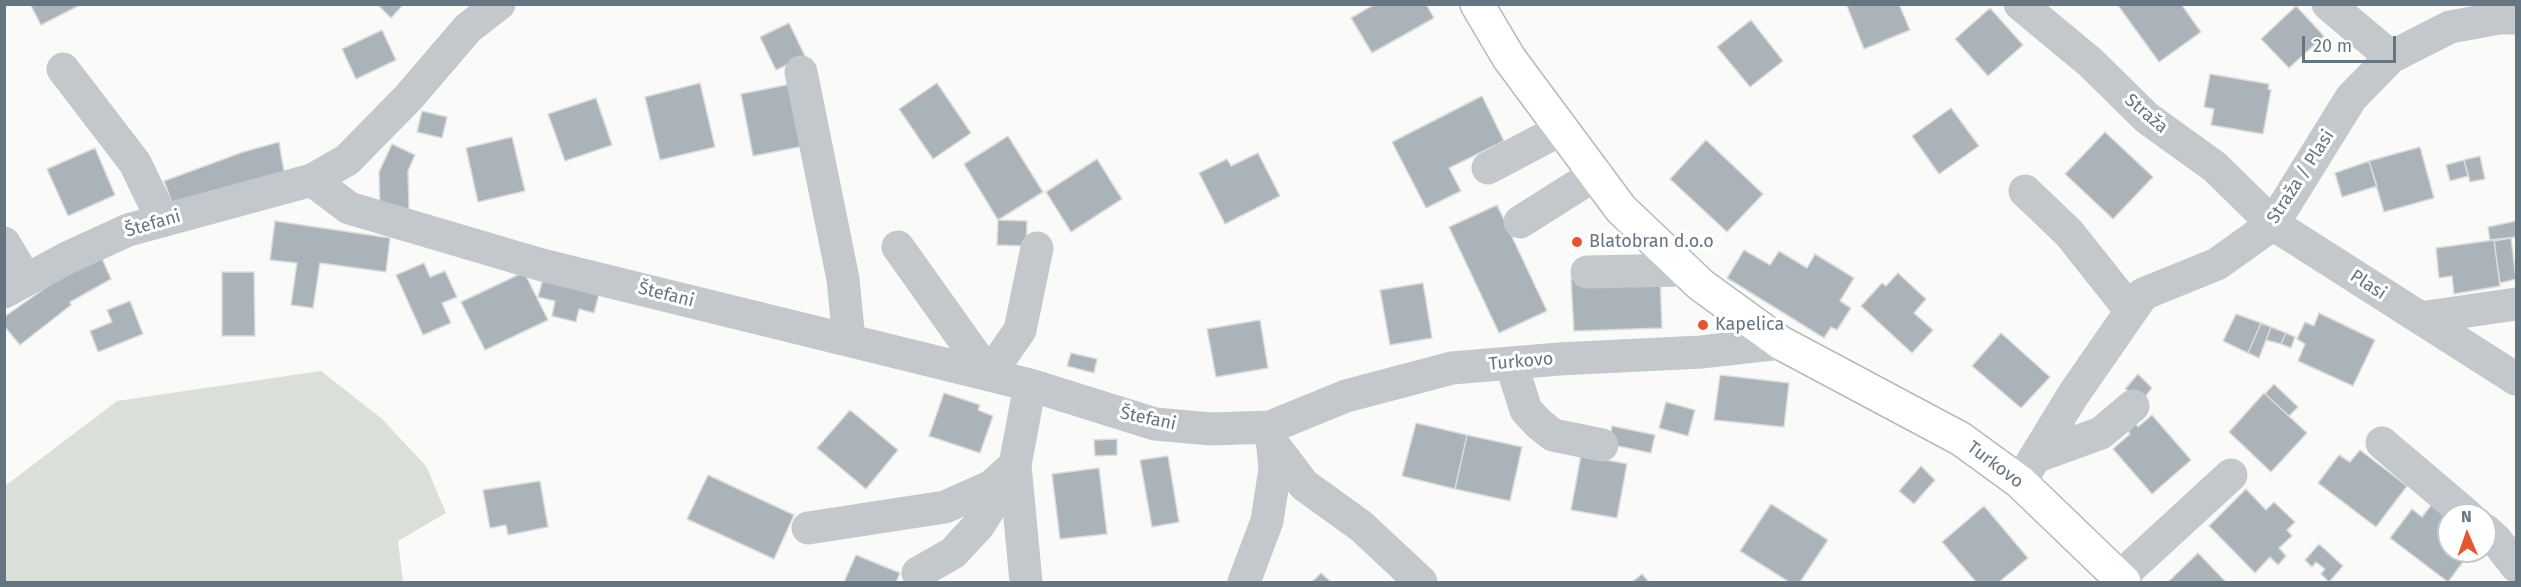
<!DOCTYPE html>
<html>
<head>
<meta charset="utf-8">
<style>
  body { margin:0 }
  #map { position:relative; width:2521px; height:587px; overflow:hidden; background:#fafaf8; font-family:"Fira Sans",sans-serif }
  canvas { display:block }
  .frame { position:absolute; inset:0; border:6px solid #657683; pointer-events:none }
  .north { position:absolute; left:2437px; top:503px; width:60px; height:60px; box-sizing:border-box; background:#fff; border:2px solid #c1c8cd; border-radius:50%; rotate:358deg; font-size:16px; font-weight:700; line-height:24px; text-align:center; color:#657683 }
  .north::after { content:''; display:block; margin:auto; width:21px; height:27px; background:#e6552c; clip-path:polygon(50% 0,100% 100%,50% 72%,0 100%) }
  .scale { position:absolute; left:2302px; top:36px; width:94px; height:27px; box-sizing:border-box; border:3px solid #657683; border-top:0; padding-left:8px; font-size:18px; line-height:21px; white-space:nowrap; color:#657683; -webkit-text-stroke:4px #fff; paint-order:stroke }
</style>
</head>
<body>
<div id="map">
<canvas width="2521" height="587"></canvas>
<div class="frame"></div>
<div class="north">N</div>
<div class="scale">20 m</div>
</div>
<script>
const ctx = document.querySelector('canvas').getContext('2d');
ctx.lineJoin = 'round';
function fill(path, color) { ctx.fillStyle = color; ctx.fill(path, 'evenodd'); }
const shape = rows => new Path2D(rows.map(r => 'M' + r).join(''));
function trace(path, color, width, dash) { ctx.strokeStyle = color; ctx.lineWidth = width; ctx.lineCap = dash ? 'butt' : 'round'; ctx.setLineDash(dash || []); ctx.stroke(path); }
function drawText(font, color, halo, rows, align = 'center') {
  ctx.font = font + ' "Fira Sans",sans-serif'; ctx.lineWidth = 6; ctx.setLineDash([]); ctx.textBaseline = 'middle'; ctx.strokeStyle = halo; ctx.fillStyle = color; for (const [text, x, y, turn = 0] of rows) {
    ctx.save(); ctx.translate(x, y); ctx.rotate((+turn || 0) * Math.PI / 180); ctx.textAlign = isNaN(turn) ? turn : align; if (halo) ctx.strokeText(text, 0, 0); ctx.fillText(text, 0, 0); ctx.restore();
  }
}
const green = shape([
  [321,371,382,419,426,466,446,513,398,541,403,582,5,582,5,486,117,401]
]);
const building = shape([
  [30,4,82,4,41,25,30,4],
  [377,4,404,4,391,18,377,4],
  [1375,4,1426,4,1434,18,1372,53,1351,18,1375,4],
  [1852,4,1899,4,1910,30,1864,49,1847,6,1852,4],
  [2117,4,2181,4,2201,32,2159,62,2117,4],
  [2296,6,2324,36,2289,68,2261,39,2296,6],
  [1990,8,2023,45,1988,76,1955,39,1990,8],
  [1751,20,1783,61,1750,87,1717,47,1751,20],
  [789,23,805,56,776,70,760,37,789,23],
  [382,30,396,60,356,79,342,49,382,30],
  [2210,74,2269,84,2268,89,2271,90,2263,134,2211,125,2214,109,2204,107,2210,74],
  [700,83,715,147,660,160,645,97,700,83],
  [937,83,971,133,933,159,899,109,937,83],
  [791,84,804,146,753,156,741,94,791,84],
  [1482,96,1504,141,1449,168,1461,191,1426,208,1392,142,1482,96],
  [596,98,612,145,565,161,548,114,596,98],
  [1951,108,1979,146,1939,174,1912,136,1951,108],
  [422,111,447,117,442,138,417,132,422,111],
  [2105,132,2153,177,2113,219,2065,174,2105,132],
  [1008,136,1043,192,998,220,964,164,1008,136],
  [512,137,525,191,478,202,466,148,512,137],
  [1706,140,1763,194,1727,232,1670,179,1706,140],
  [279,142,284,172,174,208,164,181,243,152,279,142],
  [392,144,415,155,408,171,409,209,380,210,379,172,392,144],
  [2420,147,2434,198,2384,212,2369,161,2420,147],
  [95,148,115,195,68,216,47,169,95,148],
  [1258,153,1280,196,1225,224,1199,173,1227,159,1231,166,1258,153],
  [2480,156,2485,179,2470,182,2464,160,2480,156],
  [1097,159,1122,199,1071,232,1046,192,1097,159],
  [2464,160,2468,176,2450,181,2446,165,2464,160],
  [2369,161,2377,186,2342,197,2335,173,2369,161],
  [1497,205,1547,311,1499,333,1449,227,1497,205],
  [998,220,1027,221,1026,246,997,245,998,220],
  [275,221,390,238,386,272,320,263,313,308,291,305,297,263,270,260,275,221],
  [2516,221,2516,237,2490,240,2488,227,2516,221],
  [2511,238,2516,279,2500,283,2494,241,2511,238],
  [2494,240,2500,286,2454,294,2452,276,2439,278,2436,248,2494,240],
  [1744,250,1770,265,1779,251,1807,268,1815,254,1854,278,1840,301,1851,308,1837,330,1831,327,1824,338,1727,278,1744,250],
  [101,256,111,279,70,302,71,305,20,345,4,326,4,317,51,284,101,256],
  [424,263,430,277,445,271,457,297,442,303,451,323,423,335,396,275,424,263],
  [222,272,254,272,255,336,222,336,222,272],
  [524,272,548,320,485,350,461,302,524,272],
  [1898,273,1926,299,1914,313,1933,330,1912,353,1861,306,1882,283,1886,286,1898,273],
  [544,275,600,290,594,313,579,309,576,322,552,316,555,301,538,297,544,275],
  [1660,275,1662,328,1574,331,1571,279,1660,275],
  [1423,283,1432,338,1390,345,1380,290,1423,283],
  [130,301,143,334,98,352,90,331,112,322,107,310,130,301],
  [2319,313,2375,340,2353,386,2298,361,2305,344,2297,339,2305,322,2314,326,2319,313],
  [2236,314,2261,323,2248,353,2223,341,2236,314],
  [1260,320,1268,368,1216,377,1207,329,1260,320],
  [2261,323,2271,327,2259,358,2248,353,2261,323],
  [2271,327,2286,333,2281,344,2266,340,2271,327],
  [2001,333,2050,377,2021,408,1972,366,2001,333],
  [2286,333,2295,337,2291,348,2281,344,2286,333],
  [1071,353,1097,359,1094,373,1067,366,1071,353],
  [2138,374,2152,388,2143,399,2125,389,2138,374],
  [1720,375,1789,383,1784,427,1714,420,1720,375],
  [2274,384,2298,407,2289,416,2265,394,2274,384],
  [944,393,980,405,978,410,993,416,980,453,929,436,944,393],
  [2264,393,2307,433,2271,472,2229,432,2264,393],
  [1666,402,1695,410,1688,436,1659,428,1666,402],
  [850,410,898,450,866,489,817,448,850,410],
  [2152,415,2191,460,2152,494,2113,449,2130,434,2128,431,2136,424,2138,427,2152,415],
  [1416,423,1467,435,1455,489,1402,476,1416,423],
  [1612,426,1655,435,1651,453,1609,444,1612,426],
  [1467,435,1522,447,1510,501,1455,489,1467,435],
  [1117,439,1117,455,1095,456,1094,440,1117,439],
  [2360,450,2407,486,2376,527,2318,483,2339,455,2350,462,2360,450],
  [1581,455,1627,464,1617,518,1571,510,1581,455],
  [1168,456,1179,522,1152,527,1140,460,1168,456],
  [1921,466,1935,480,1914,504,1899,491,1921,466],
  [1099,468,1107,534,1060,539,1052,474,1099,468],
  [708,475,794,515,774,559,687,519,708,475],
  [540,481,548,527,508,535,506,525,490,528,483,490,540,481],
  [2246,489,2266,510,2274,502,2295,522,2287,530,2292,536,2279,548,2286,556,2278,565,2270,557,2255,573,2209,526,2246,489],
  [1771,504,1828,540,1800,582,1789,582,1740,551,1771,504],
  [2432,504,2449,517,2449,551,2471,551,2448,582,2390,538,2412,509,2422,517,2432,504],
  [1984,506,2028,558,1999,582,1976,582,1942,542,1984,506],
  [2319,544,2343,566,2329,582,2321,574,2325,569,2316,562,2312,567,2305,560,2319,544],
  [2198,553,2226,582,2168,582,2198,553],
  [856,555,900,573,896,582,844,582,856,555],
  [1321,573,1331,582,1312,582,1321,573],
  [1642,574,1649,582,1632,582,1642,574]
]);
const minor = shape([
  [2020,4,2090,62,2147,118,2215,167,2273,224,2516,379],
  [2328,4,2391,57],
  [63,69,135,163,163,221],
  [801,72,843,279,849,340],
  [1488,168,1562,129],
  [312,180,349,208,542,265,1030,385,1155,424,1211,429,1270,427,1346,396,1452,368,1559,359,1701,352,1781,343],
  [2025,191,2069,233,2131,311],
  [1520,222,1596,174],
  [4,243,26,280],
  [898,247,989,375,1020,330,1037,248],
  [1587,272,1686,270],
  [4,292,67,258,128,230,312,180,347,160,408,98,468,28,499,4],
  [2420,318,2516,304],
  [1511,363,1526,410,1538,423,1553,435,1602,445],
  [1272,443,1304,485,1361,526,1421,582],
  [2382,443,2467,515],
  [2035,457,2101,433,2133,406],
  [2020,482,2073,395,2143,294,2217,264,2273,224,2351,98,2391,57,2450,27,2499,18,2516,18],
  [808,528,945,507,992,486,1015,465],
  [2485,530,2496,540,2516,566],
  [918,573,953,553,978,526,994,501,1004,475],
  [2119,578,2231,475],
  [1026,582,1015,465,1030,385],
  [1244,582,1267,521,1275,469,1272,438]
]);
const major = shape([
  [1477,4,1509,58,1621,209,1701,285,1781,343,1961,439,2020,482,2124,582]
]);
const markers = [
  [1577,242,6,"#e6552c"],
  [1703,325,6,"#e6552c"]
];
const streetNames = [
  ["Straža",2146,114,40],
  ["Straža / Plasi",2301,177,-57],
  ["Štefani",153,224,-16],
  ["Plasi",2368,285,33],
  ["Štefani",666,295,14],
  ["Turkovo",1521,362,-5],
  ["Štefani",1148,419,12],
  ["Turkovo",1995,465,37]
];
const poiNames = [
  ["Blatobran d.o.o",1589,242],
  ["Kapelica",1715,325]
];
fill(green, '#dadfd7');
fill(building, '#aab3b9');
trace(building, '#dcdcda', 1.5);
trace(major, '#b5babe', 36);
trace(minor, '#c3c8cc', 33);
trace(major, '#fff', 33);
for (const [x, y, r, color] of markers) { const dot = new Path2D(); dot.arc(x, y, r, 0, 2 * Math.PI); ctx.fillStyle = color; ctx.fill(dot); trace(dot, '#fff', 2); }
drawText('18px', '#657683', '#fff', streetNames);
drawText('18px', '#657683', '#fff', poiNames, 'left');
</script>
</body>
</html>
